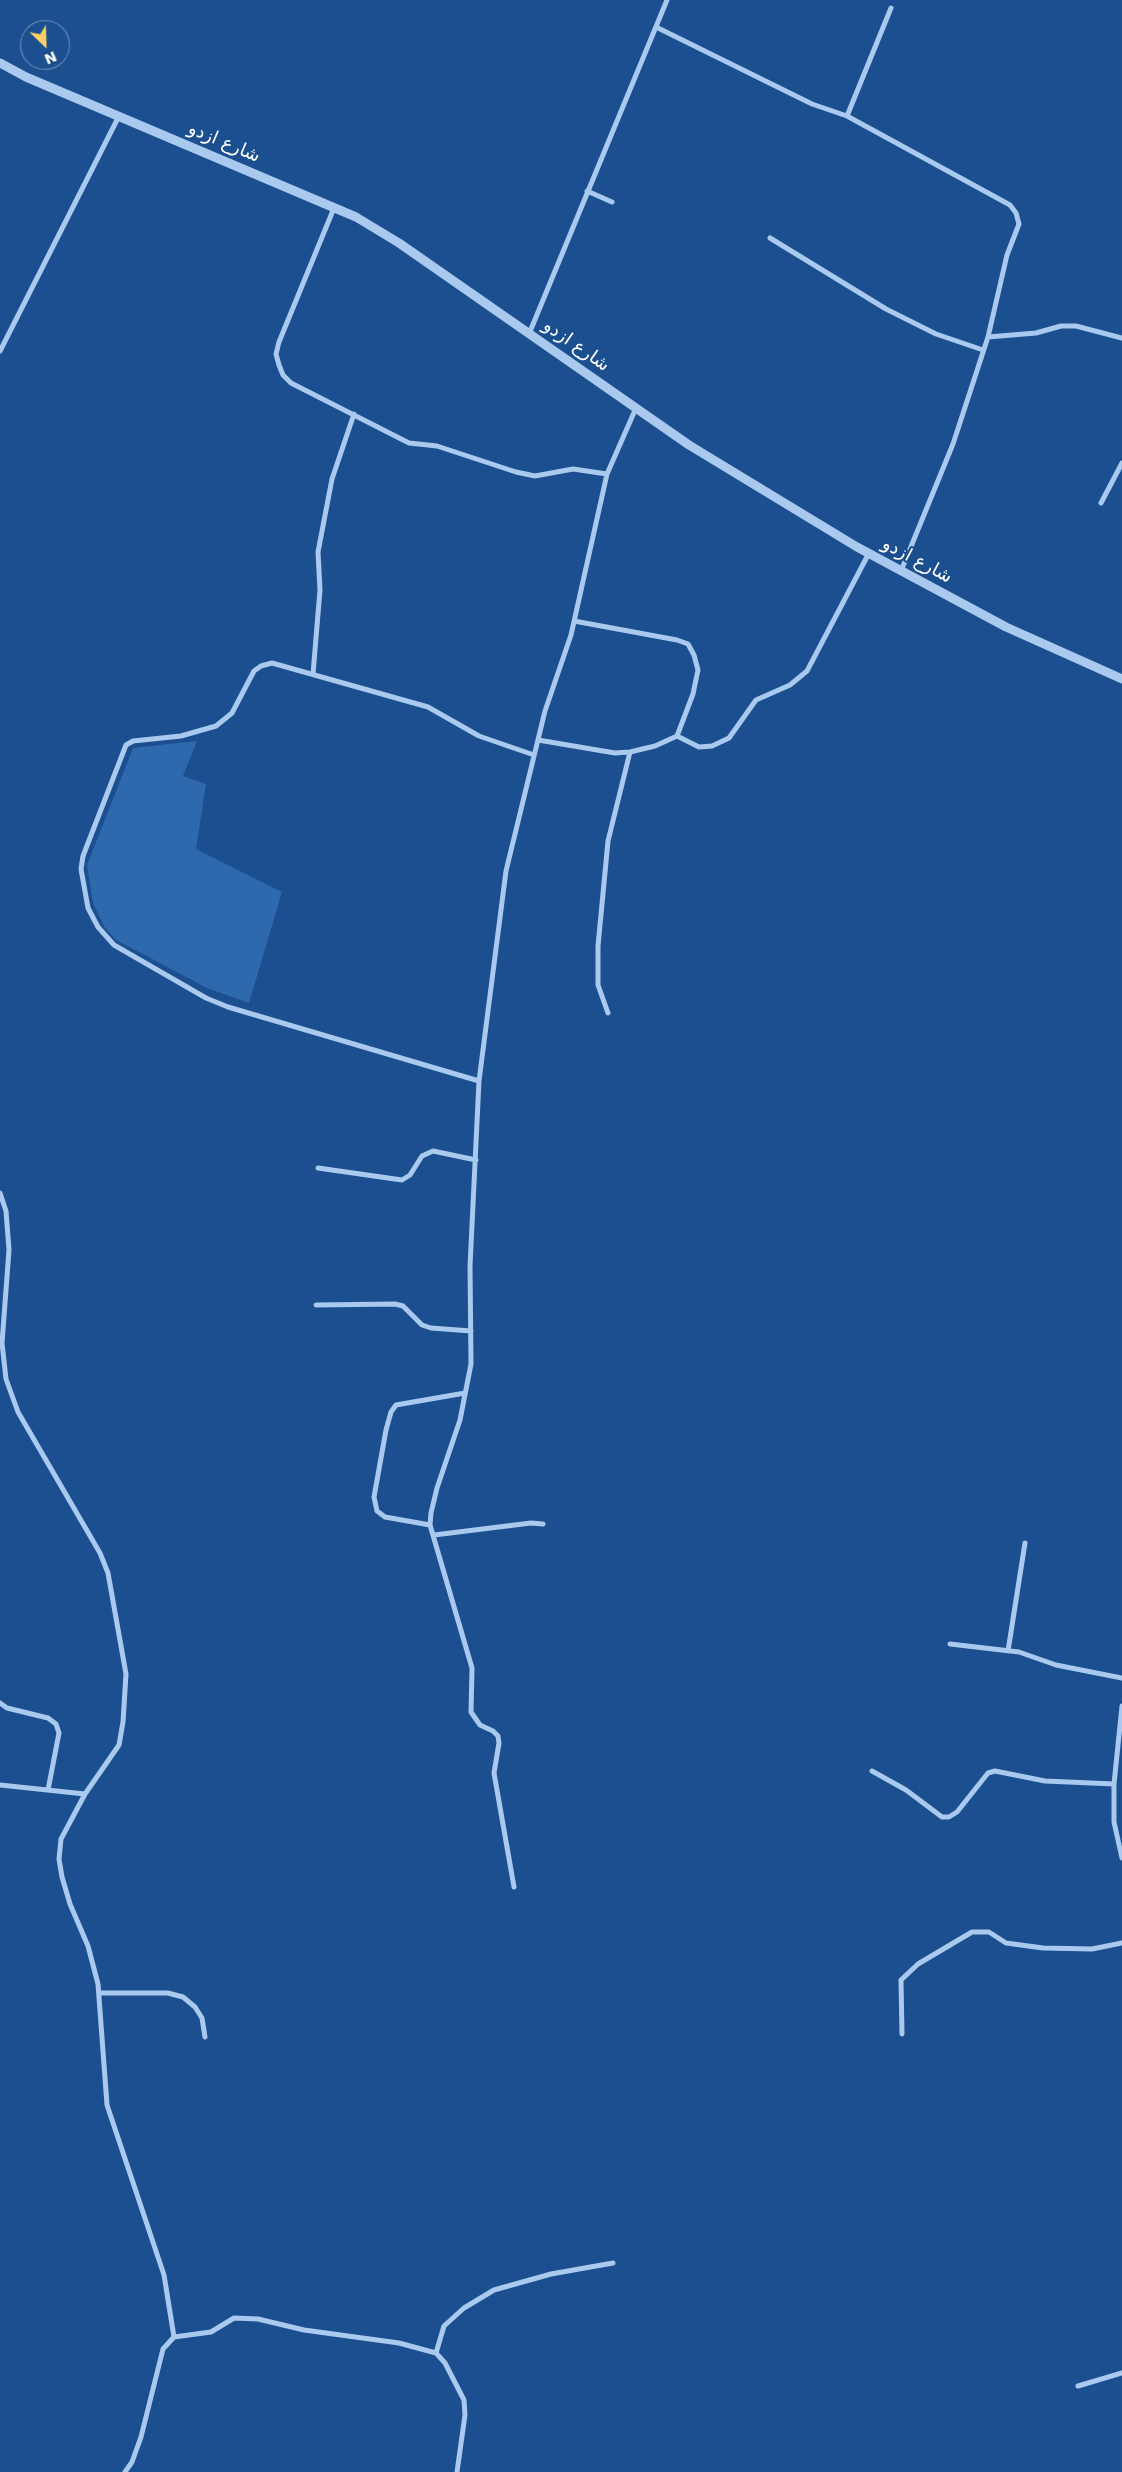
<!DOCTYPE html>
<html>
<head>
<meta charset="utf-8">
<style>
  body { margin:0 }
  #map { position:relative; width:1122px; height:2472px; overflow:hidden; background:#1b4f8f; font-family:"DejaVu Sans",sans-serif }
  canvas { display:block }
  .north { position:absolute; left:20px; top:20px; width:50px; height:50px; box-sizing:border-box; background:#1b4f8f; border:1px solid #7695bc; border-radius:50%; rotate:156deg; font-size:14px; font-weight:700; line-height:20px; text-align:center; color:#fff }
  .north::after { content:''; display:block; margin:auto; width:18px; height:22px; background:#ffd166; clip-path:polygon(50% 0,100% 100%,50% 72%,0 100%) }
</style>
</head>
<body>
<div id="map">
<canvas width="1122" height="2472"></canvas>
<div class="north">N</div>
</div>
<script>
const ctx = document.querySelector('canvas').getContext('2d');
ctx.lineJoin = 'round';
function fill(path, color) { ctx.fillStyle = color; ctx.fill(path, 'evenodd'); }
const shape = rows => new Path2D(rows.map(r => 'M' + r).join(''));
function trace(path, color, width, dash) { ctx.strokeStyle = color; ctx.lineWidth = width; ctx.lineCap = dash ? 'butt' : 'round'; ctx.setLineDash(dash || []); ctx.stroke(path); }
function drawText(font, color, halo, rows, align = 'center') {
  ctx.font = font + ' "DejaVu Sans",Cairo,sans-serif'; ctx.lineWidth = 4; ctx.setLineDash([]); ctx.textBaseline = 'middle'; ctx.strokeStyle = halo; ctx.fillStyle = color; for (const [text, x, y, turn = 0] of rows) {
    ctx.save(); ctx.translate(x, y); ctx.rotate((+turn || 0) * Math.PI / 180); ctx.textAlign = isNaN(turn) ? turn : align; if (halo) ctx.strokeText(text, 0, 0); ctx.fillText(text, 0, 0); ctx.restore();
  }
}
const green = shape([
  [197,741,183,776,206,784,196,849,282,892,249,1003,207,988,116,940,105,928,93,903,87,865,133,748]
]);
const minor = shape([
  [656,27,812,104,847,116,1010,205,1016,213,1019,224,1007,255,988,337],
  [847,116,891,8],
  [587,191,612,202],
  [334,208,279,342,276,354,279,365,283,375,291,383,409,443,437,446,516,472,535,476,573,469,607,474],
  [770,238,886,309,936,334,983,350],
  [529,334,667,0],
  [0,351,119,116],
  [1101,503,1122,463],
  [901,571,953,444,988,337,1036,333,1061,326,1076,326,1122,338],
  [574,621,677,640,688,644,694,655,698,670,693,694,677,736],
  [313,674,320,590,318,552,332,479,354,414],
  [538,740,615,753,630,752,655,746,677,736,699,747,712,746,729,738,756,700,790,685,807,671,869,553],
  [608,1013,598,985,598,946,608,841,630,752],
  [479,1081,228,1007,206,998,114,945,98,927,88,908,81,869,83,856,126,745,133,741,181,736,216,726,232,713,254,671,261,666,272,663,428,707,479,736,534,755],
  [318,1168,402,1180,410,1175,422,1156,433,1151,476,1160],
  [0,1193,6,1211,9,1250,2,1343,6,1379,18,1412,100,1553,108,1573,126,1674,123,1722,119,1745,85,1794,61,1839,59,1859,62,1877,70,1904,88,1946,98,1984,107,2105,164,2275,174,2337],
  [316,1305,395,1304,403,1306,422,1325,431,1328,471,1331],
  [430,1525,385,1517,377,1511,374,1497,386,1430,391,1412,396,1405,465,1393],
  [434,1535,531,1523,543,1524],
  [950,1644,1019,1652,1056,1665,1122,1678],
  [1008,1651,1025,1543],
  [0,1703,7,1708,48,1718,56,1724,59,1733,48,1790],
  [1122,1706,1114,1784,1114,1822,1122,1858],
  [872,1771,906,1790,942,1817,949,1817,957,1812,988,1773,995,1771,1045,1781,1114,1784],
  [0,1785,85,1794],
  [514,1887,494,1773,499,1743,498,1736,493,1731,480,1725,471,1712,472,1668,430,1525,431,1513,437,1488,460,1420,471,1364,470,1266,479,1081,506,871,545,711,571,635,607,474,636,408],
  [100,1993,168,1993,183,1997,195,2007,202,2018,205,2037],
  [902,2034,901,1980,918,1964,972,1932,989,1932,1006,1943,1043,1948,1092,1949,1122,1943],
  [436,2353,444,2326,464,2308,494,2290,551,2274,613,2263],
  [1078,2386,1122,2373],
  [125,2472,132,2462,141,2437,163,2349,174,2337,211,2332,234,2318,258,2319,304,2330,399,2343,436,2353,445,2363,464,2400,465,2415,457,2472]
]);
const tertiary = shape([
  [0,63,26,77,356,217,399,243,689,445,857,547,1006,627,1122,679]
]);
const streetNames = [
  ["شارع ازدو",224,143,23],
  ["شارع ازدو",576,346,35],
  ["شارع ازدو",917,561,28]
];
fill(green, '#2e69ad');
trace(minor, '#a9c9ee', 5);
trace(tertiary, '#a9c9ee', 9);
drawText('18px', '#fff', '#1b4f8f', streetNames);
</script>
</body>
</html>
